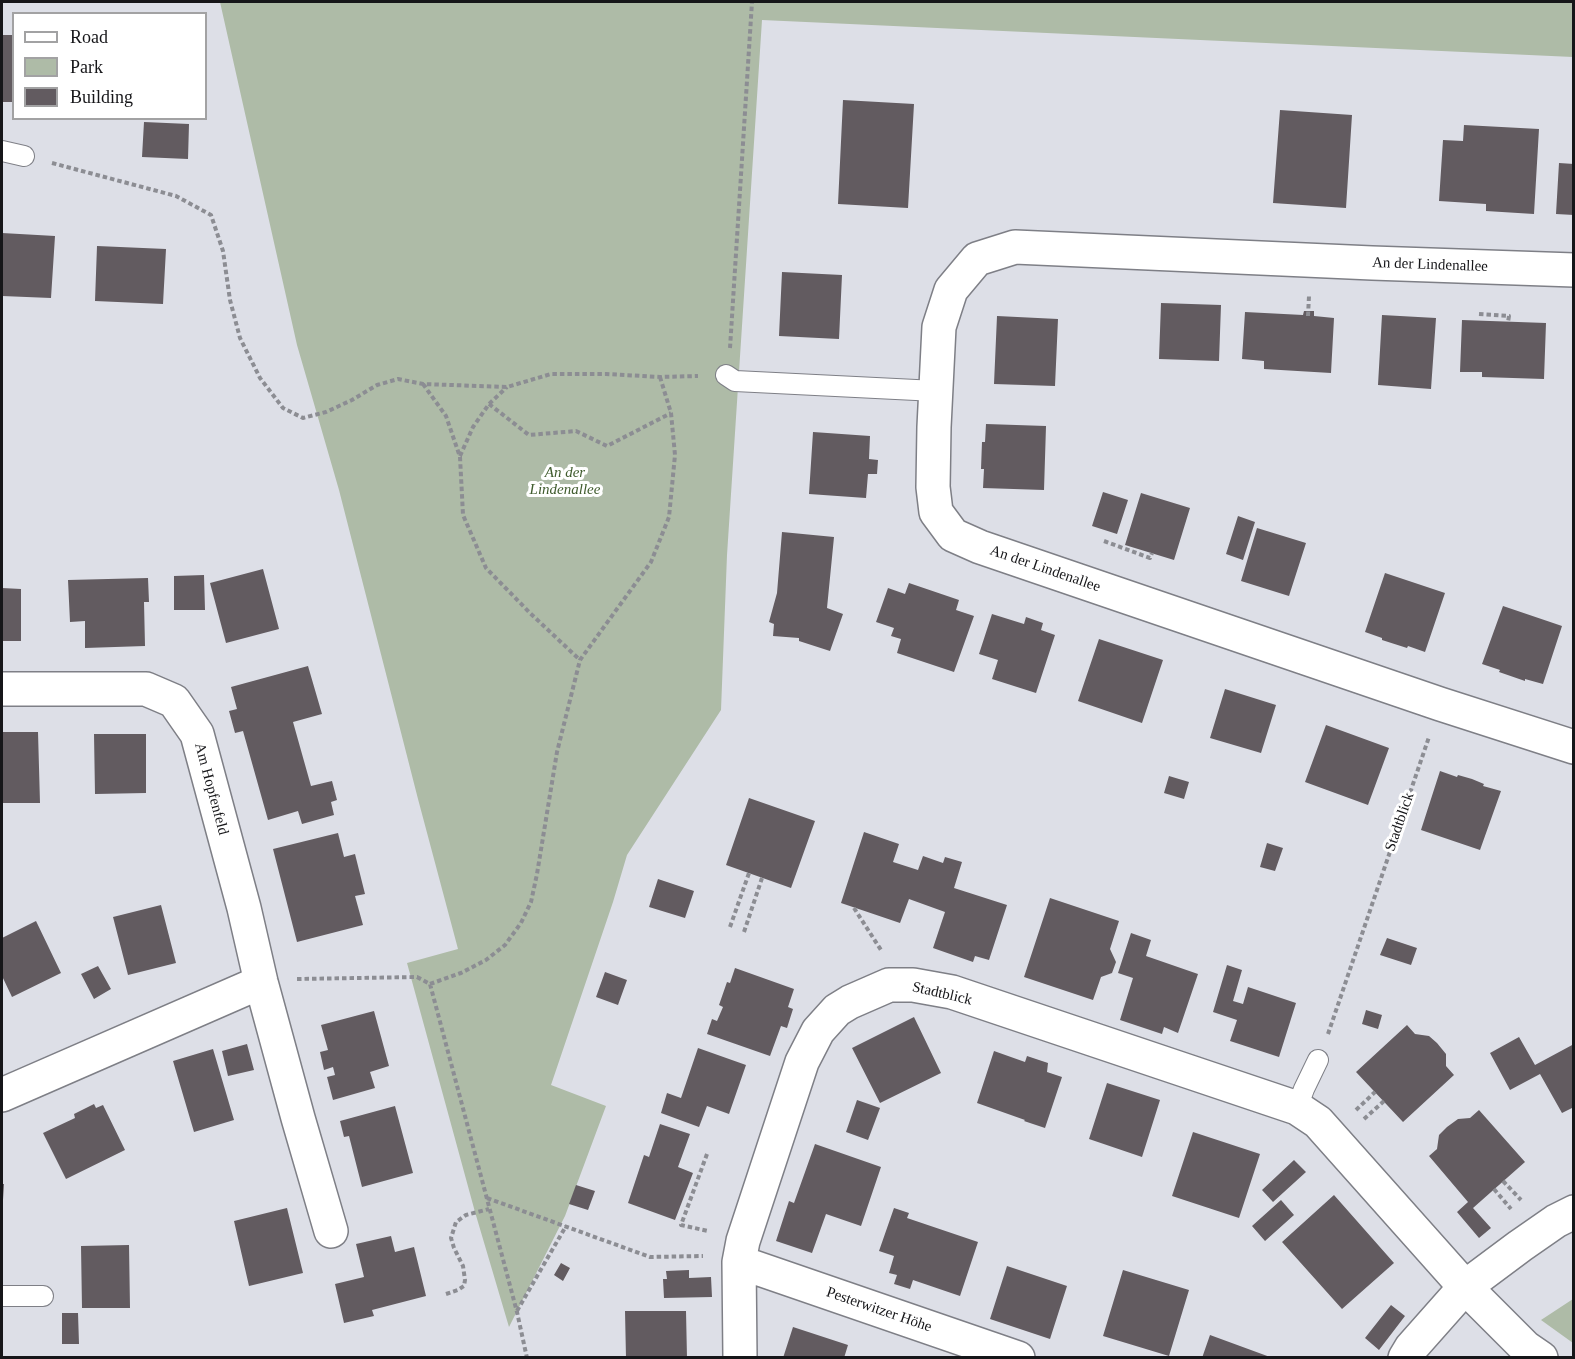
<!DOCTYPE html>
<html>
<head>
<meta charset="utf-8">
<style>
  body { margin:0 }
  #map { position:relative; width:1575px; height:1359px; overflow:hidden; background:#dddfe7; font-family:"Times New Roman",serif }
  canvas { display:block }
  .frame { position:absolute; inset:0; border:3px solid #161619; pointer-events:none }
  .legend { position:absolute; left:12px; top:12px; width:195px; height:108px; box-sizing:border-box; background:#fff; border:2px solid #a2a2a3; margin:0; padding:8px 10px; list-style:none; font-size:18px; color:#161619 }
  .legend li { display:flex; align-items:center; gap:12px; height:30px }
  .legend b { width:30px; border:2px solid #a2a2a3 }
</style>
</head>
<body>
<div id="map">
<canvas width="1575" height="1359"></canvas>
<div class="frame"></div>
<ul class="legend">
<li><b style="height:8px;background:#fff"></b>Road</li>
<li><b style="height:16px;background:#aebba7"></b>Park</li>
<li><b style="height:16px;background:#625b60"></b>Building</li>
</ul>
</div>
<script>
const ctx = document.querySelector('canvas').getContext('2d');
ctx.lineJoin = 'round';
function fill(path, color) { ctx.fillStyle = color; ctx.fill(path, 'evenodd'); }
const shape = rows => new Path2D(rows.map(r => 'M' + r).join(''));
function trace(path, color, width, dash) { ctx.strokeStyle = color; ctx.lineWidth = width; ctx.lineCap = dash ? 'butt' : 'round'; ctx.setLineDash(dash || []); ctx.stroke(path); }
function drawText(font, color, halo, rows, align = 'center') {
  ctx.font = font + ' "Times New Roman",serif'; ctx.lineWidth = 6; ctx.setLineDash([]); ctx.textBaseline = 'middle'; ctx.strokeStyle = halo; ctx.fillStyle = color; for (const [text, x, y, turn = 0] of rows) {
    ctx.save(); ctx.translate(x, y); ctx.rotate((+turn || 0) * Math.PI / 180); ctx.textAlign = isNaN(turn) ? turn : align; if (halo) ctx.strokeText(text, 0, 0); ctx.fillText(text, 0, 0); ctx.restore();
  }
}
const green = shape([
  [220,2,1573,2,1573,57,762,20,727,555,721,710,627,855,613,902,551,1085,606,1106,565,1216,509,1327,475,1212,407,963,458,949,418,799,339,490,297,345],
  [1573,1299,1573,1343,1541,1320]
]);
const building = shape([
  [2,35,14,35,14,102,2,102],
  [843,100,914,104,908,208,838,204],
  [1280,110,1352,115,1346,208,1273,203],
  [144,122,189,124,188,159,142,157],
  [1464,125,1539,129,1534,214,1486,211,1486,204,1439,201,1443,140,1463,141],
  [1559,163,1574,164,1574,215,1556,214],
  [2,233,55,236,51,298,2,296],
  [97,246,166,249,163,304,95,301],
  [782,272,842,275,839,339,779,336],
  [1161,303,1221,305,1219,361,1159,359],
  [1304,311,1314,311,1314,316,1334,318,1331,373,1264,369,1264,361,1242,359,1245,312,1303,315],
  [1382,315,1436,318,1431,389,1378,385],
  [997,316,1058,319,1055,386,994,384],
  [1462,320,1546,323,1544,379,1482,377,1482,372,1460,372],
  [986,424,1046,426,1044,490,983,488,984,469,981,469,982,442,985,442],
  [813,432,870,436,869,459,878,460,877,474,868,474,866,498,809,494],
  [1103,492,1128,500,1117,534,1092,526],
  [1141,493,1190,508,1174,560,1125,545],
  [1238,516,1255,522,1243,560,1226,554],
  [1257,528,1306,543,1289,596,1241,581],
  [782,532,834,537,827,608,843,614,830,651,799,641,799,638,773,636,774,624,769,622,777,593],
  [263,569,279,629,226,643,210,583],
  [1385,573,1445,593,1425,652,1408,646,1407,648,1382,640,1382,638,1365,632],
  [204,575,205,610,174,610,174,576],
  [148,578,149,602,144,602,145,646,85,648,85,621,70,622,68,580],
  [909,583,959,600,956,610,974,616,954,672,897,653,901,639,891,636,894,628,876,622,888,588,905,594],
  [2,588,21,589,21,641,2,641],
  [1503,606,1562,626,1543,684,1525,679,1525,681,1499,672,1500,670,1482,664],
  [992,614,1024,624,1026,617,1043,623,1041,630,1055,635,1036,693,992,679,998,660,979,654],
  [1099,639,1163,660,1142,723,1078,701],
  [308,666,322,714,293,722,311,786,332,781,337,800,331,802,334,815,302,824,298,811,268,820,243,731,235,733,229,711,237,709,231,687],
  [1225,689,1276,705,1261,753,1210,738],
  [1326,725,1389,748,1368,805,1305,782],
  [2,732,38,732,40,803,2,803],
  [94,734,146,734,146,793,95,794],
  [1440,771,1457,777,1458,775,1472,779,1484,784,1483,786,1501,791,1480,850,1421,830],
  [1169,776,1189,782,1184,799,1164,793],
  [749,798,815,821,791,888,726,865],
  [864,832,899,844,893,862,918,870,923,856,943,863,945,857,962,862,954,888,1007,905,989,960,975,956,973,962,933,948,945,912,909,899,900,923,841,903],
  [338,833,344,857,355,854,365,894,355,896,363,925,297,942,273,849],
  [1267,843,1283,848,1275,871,1260,867],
  [658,879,694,891,685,918,649,907],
  [1050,898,1119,921,1110,949,1116,962,1112,973,1101,977,1093,1000,1024,977],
  [161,905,176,963,128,975,113,917],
  [36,921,61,973,12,997,2,976,2,938],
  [1131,933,1151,940,1146,956,1198,974,1178,1033,1164,1027,1162,1034,1120,1020,1133,978,1118,973],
  [1387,938,1417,948,1411,965,1380,955],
  [1227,965,1242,970,1233,1001,1243,1004,1248,987,1296,1003,1279,1057,1230,1041,1237,1020,1213,1012],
  [98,966,111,989,94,999,81,974],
  [735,968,794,989,788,1007,793,1009,787,1028,781,1026,770,1056,707,1034,712,1019,717,1021,723,1007,719,1005,727,982,730,983],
  [605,972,627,980,618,1005,596,997],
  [1366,1010,1382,1015,1378,1029,1362,1024],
  [374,1011,389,1066,370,1072,375,1088,333,1100,327,1077,335,1075,333,1067,324,1070,320,1052,328,1050,321,1025],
  [914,1017,941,1073,880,1103,852,1048],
  [1407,1025,1415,1034,1429,1036,1437,1043,1446,1054,1446,1066,1454,1075,1403,1122,1356,1072],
  [1519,1037,1535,1065,1574,1044,1574,1107,1562,1113,1540,1074,1510,1090,1490,1053],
  [247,1044,254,1070,228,1076,222,1051],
  [698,1048,746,1065,729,1114,707,1106,699,1127,661,1113,667,1093,681,1098],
  [213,1049,234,1120,194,1132,173,1061],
  [994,1051,1025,1062,1027,1056,1048,1063,1047,1072,1062,1077,1045,1128,1024,1121,1025,1120,977,1103],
  [1107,1083,1160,1100,1142,1157,1089,1139],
  [857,1100,880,1108,868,1140,846,1132],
  [94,1104,96,1108,103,1105,125,1150,66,1179,43,1133,75,1118,74,1114],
  [395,1106,413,1173,362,1187,349,1136,344,1137,340,1121],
  [1479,1110,1525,1162,1473,1208,1491,1228,1479,1238,1457,1212,1468,1202,1429,1156,1437,1149,1439,1135,1447,1127,1458,1119,1470,1118],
  [660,1124,690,1134,678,1167,693,1173,675,1220,628,1203,644,1155,649,1157],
  [1193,1132,1260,1154,1239,1218,1172,1196],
  [815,1144,881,1167,861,1226,826,1214,812,1253,776,1241,789,1201,794,1203],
  [1294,1160,1306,1172,1273,1202,1262,1190],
  [2,1184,4,1184,3,1200,2,1199],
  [576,1185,595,1191,588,1210,569,1204],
  [1334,1195,1394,1263,1342,1309,1282,1242],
  [1281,1200,1294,1215,1265,1241,1252,1226],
  [287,1208,303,1273,249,1286,234,1221],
  [894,1208,909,1213,907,1218,978,1242,960,1296,913,1280,910,1289,894,1284,897,1275,889,1273,894,1256,879,1251],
  [391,1236,395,1252,414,1247,426,1296,372,1310,374,1316,344,1323,335,1284,364,1277,356,1244],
  [129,1245,130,1308,82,1308,81,1246],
  [561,1263,570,1268,563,1281,554,1275],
  [1007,1266,1067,1286,1050,1339,990,1319],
  [689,1270,689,1278,711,1277,712,1297,664,1298,663,1279,667,1279,666,1271],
  [1123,1270,1189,1290,1169,1356,1103,1336],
  [1391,1305,1405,1316,1379,1350,1365,1338],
  [625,1311,686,1311,687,1358,626,1358],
  [62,1313,78,1313,79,1344,62,1344],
  [793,1327,848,1345,844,1358,783,1358],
  [1210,1335,1270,1357,1270,1358,1202,1358]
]);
const path = shape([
  [52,163,176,196,211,215,223,251,230,300,240,338,260,378,283,408,303,418,326,412,352,400,377,385,398,379,423,384,507,387,551,374,606,374,660,377,698,376],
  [1479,314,1509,316,1508,322],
  [1308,316,1309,296],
  [730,348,752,2],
  [423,384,446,416,460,457,463,515,486,568,530,613,580,660],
  [489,404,529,435,576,431,607,446,671,413],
  [460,456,473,427,489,404,507,387],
  [1104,541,1150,558,1152,553],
  [854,908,881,950],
  [730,927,749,873],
  [744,932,762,878],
  [297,979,417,977,430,984,517,1312,527,1358],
  [430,984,461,973,486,960,505,945,521,923,531,902,537,874,557,752,580,660,651,562,669,517,675,455,671,413,660,377],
  [1328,1034,1429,737],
  [1356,1110,1375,1092],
  [1364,1119,1384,1101],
  [707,1154,681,1225,708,1231],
  [1503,1181,1521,1200],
  [1494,1189,1511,1209],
  [487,1198,650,1257,703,1256],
  [446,1294,458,1290,464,1286,465,1280,463,1266,454,1248,451,1238,456,1222,466,1215,489,1209],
  [517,1311,566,1226]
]);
const service = shape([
  [2,151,24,156],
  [726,375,735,381,936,391],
  [1297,1108,1304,1089,1318,1060],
  [2,1296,43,1296]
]);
const minor = shape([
  [1574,270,1372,263,1015,247,977,259,951,290,939,327,934,427,933,487,936,512,953,535,980,547,1440,704,1574,747],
  [2,689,146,689,174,701,197,734,244,908,261,982,298,1118,331,1231],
  [2,1095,261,982],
  [739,1262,1018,1358],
  [740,1358,739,1262,743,1241,802,1062,818,1031,837,1010,850,1002,889,985,913,985,952,992,1297,1108,1318,1122,1465,1287,1525,1347,1541,1358]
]);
const tertiary = shape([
  [1405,1358,1411,1348,1465,1287,1520,1246,1556,1221,1574,1212]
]);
const streetNames = [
  ["An der Lindenallee",1430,265,2],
  ["An der Lindenallee",1045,569,19],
  ["Am Hopfenfeld",211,789,75],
  ["Stadtblick",1400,822,-71],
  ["Stadtblick",942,994,13],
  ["Pesterwitzer Höhe",879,1310,19]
];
const parkNames = [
  ["An der",565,473],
  ["Lindenallee",565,490]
];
fill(green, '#aebba7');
fill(building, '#625b60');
trace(service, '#7e7f86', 22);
trace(minor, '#7e7f86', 36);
trace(tertiary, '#7e7f86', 36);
trace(path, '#8c8d93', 4, [4.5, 3]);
trace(service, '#fff', 20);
trace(minor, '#fff', 33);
trace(tertiary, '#fff', 33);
drawText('15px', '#161619', '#fff', streetNames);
drawText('italic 15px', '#405c2e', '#fff', parkNames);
</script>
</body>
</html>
